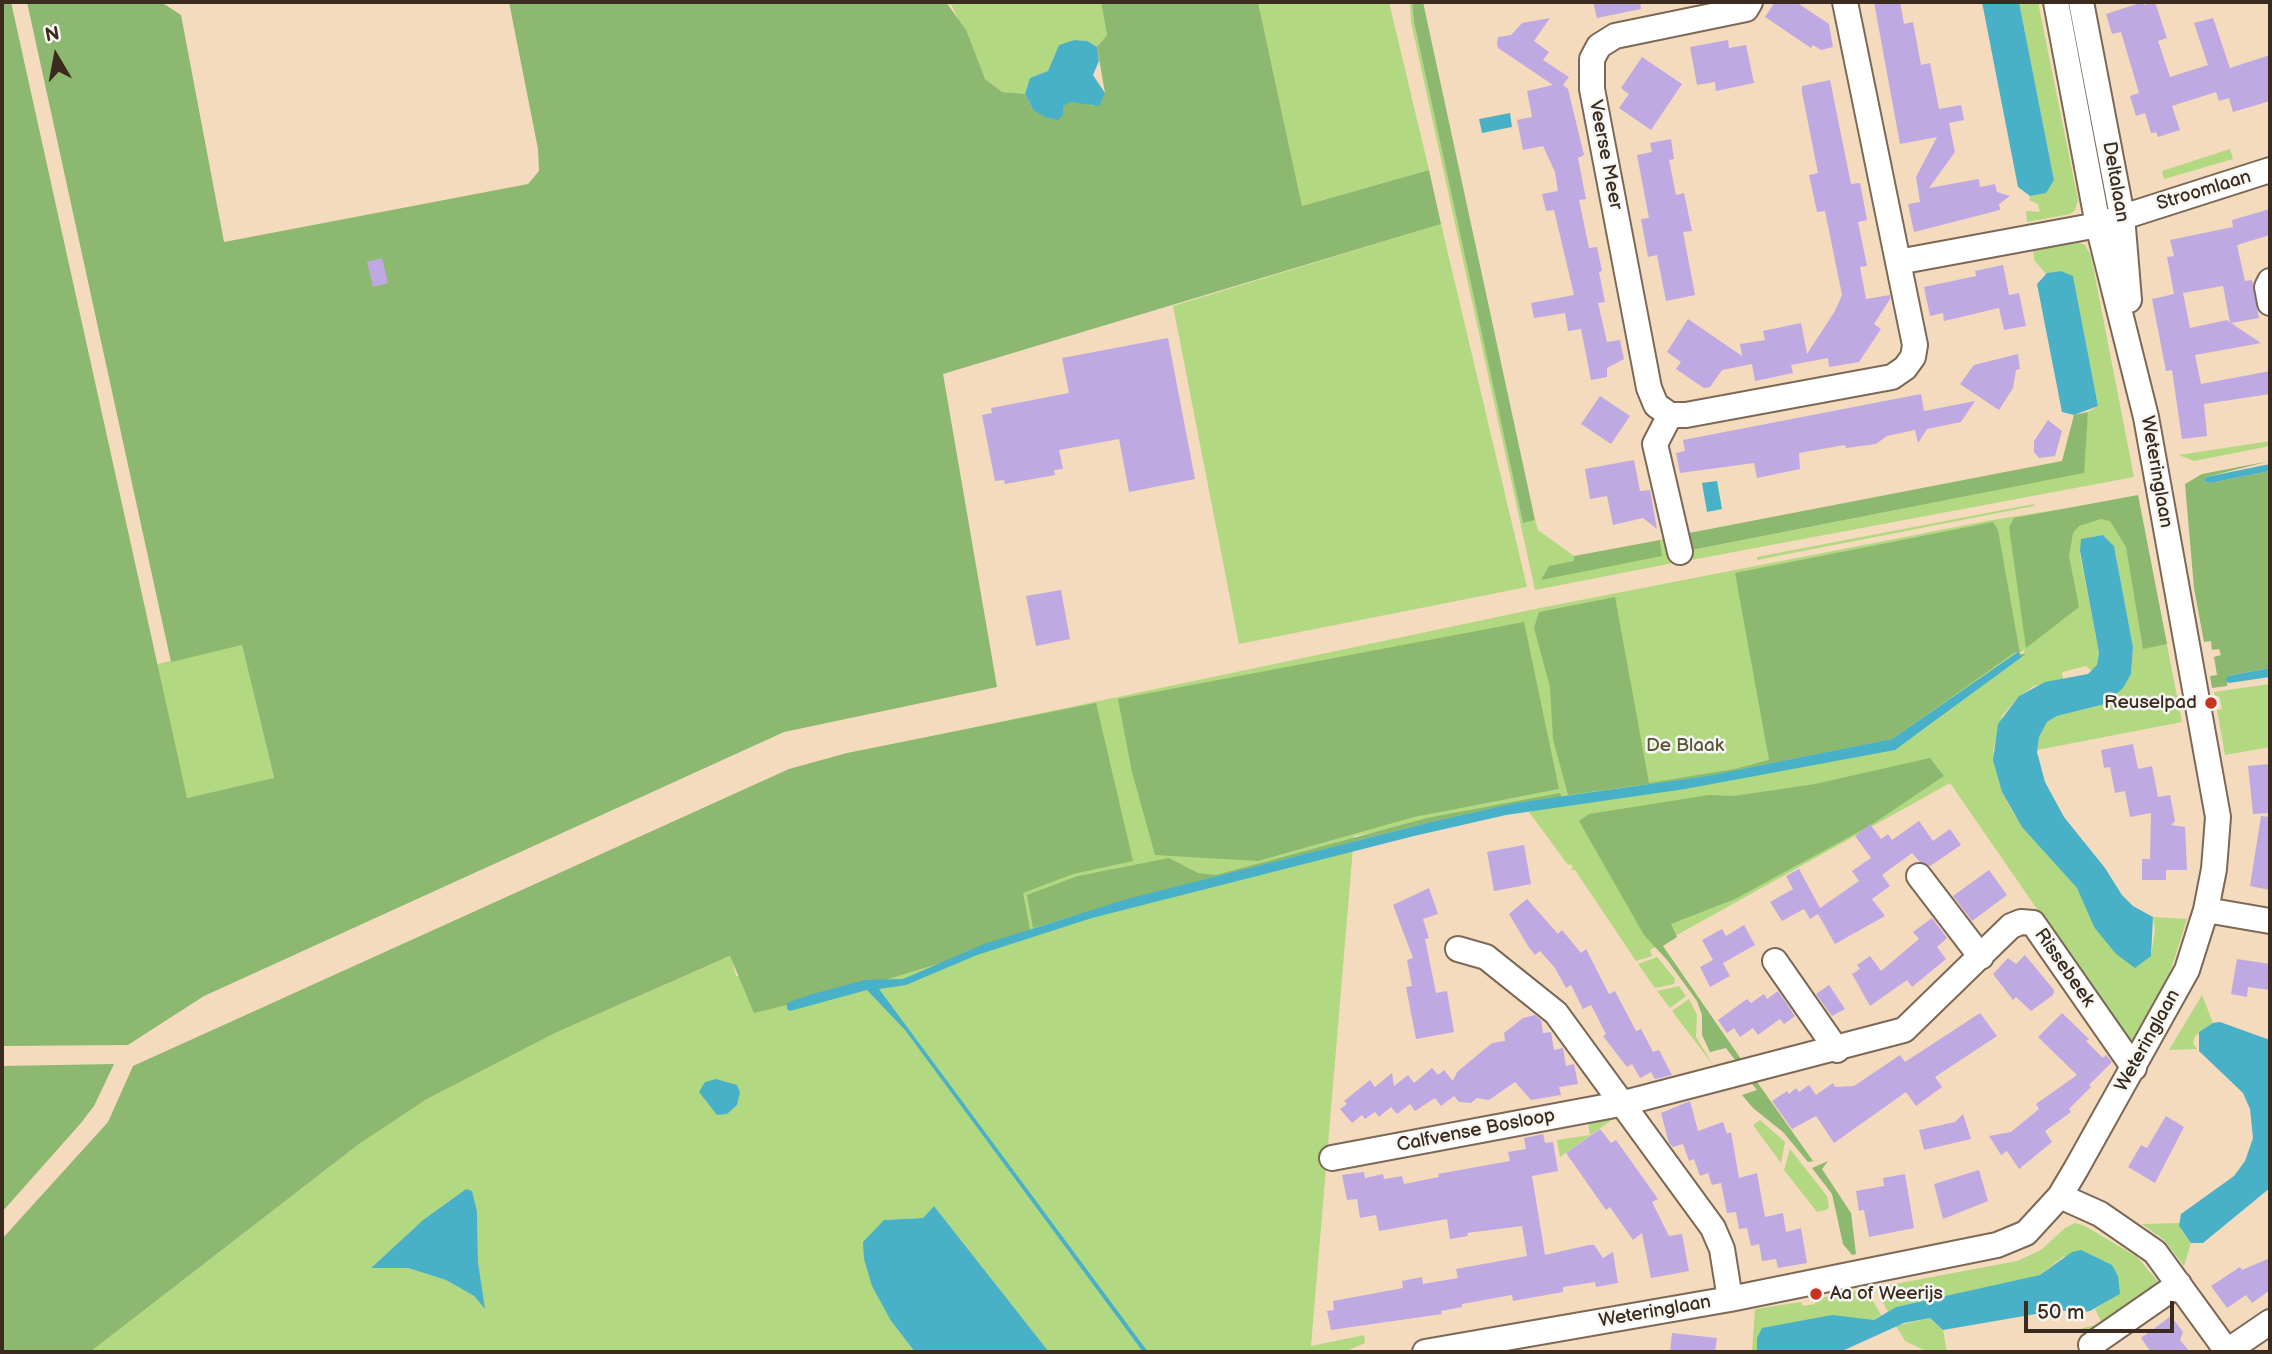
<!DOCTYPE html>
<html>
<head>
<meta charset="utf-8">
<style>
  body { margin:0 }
  #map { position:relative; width:2272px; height:1354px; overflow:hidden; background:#f4dbbe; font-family:"Balsamiq Sans",sans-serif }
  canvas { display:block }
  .frame { position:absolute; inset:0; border:4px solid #3b2a1e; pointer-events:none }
  .north { position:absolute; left:21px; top:21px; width:70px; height:70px; -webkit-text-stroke:5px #f6f6f2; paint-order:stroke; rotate:350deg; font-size:19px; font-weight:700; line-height:28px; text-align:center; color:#3b2a1e }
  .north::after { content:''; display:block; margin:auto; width:24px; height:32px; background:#3b2a1e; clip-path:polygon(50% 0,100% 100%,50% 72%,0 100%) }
  .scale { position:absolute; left:2024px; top:1301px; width:150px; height:32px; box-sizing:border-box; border:4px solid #3b2a1e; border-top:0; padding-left:9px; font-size:21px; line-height:24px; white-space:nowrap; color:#3b2a1e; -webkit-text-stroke:5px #f6f6f2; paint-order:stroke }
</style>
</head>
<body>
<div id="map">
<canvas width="2272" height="1354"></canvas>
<div class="frame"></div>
<div class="north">N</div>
<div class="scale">50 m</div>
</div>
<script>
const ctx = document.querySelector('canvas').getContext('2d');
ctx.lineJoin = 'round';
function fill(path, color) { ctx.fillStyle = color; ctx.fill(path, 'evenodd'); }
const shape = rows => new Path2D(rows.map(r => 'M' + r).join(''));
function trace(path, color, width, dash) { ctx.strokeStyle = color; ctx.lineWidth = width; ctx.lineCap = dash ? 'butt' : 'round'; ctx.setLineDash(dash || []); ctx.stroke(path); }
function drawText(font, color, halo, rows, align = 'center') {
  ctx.font = font + ' "Balsamiq Sans",sans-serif'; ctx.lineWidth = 5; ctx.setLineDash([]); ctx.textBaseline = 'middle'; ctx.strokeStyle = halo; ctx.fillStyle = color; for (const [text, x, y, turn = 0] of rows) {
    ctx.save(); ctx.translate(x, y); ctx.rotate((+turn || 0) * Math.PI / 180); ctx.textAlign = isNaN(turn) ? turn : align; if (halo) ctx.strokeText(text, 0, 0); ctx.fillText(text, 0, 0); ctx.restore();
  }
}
const green = shape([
  [946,2,1101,2,1107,35,1097,47,1087,41,1074,40,1059,45,1048,71,1030,78,1025,94,1002,92,985,79,952,6],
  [1258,2,1389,2,1429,170,1302,206],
  [1410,2,1412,2,1414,22,1523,522,1535,520,1538,530,1574,556,1574,561,1662,556,1660,540,1666,538,1673,563,1535,590,1411,22],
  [2019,2,2038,2,2078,200,2075,210,2070,214,2027,222,2026,211,2040,212,2038,204,2029,200,2030,196,2044,193,2054,180],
  [2230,149,2233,159,2164,179,2162,171],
  [1441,224,1527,587,1239,644,1173,306],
  [2077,242,2085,245,2091,256,2134,477,1686,561,1682,535,1689,533,1693,550,2083,473,2088,412,2098,406,2073,277,2061,271,2046,274,2034,260,2033,251],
  [2270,441,2270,446,2194,461,2179,455],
  [2138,497,2182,722,2037,750,2039,737,2047,722,2057,716,2105,704,2131,674,2133,647,2114,546,2103,535,2082,539,2080,554,2099,653,2097,665,2092,671,2086,666,2062,672,2063,679,2034,686,2019,696,2002,716,1993,751,2002,792,2015,816,2077,888,2094,927,2151,956,2155,930,2153,917,2187,919,2167,982,2131,1042,2056,937,2046,917,2036,914,2037,909,1950,783,1650,950,1652,956,1636,961,1575,870,1570,870,1573,868,1571,864,1568,865,1529,812,1533,811,1530,806,1354,836,1311,1346,1364,1335,1365,1343,1344,1352,1049,1352,934,1206,923,1218,884,1220,891,1321,915,1352,90,1352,359,1144,427,1099,555,1033,731,956,736,976,867,985,833,757,1540,608,1992,520],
  [2025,649,2022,657,1916,735,1913,731],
  [466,1189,477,1212,478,1262,484,1308,474,1296,446,1280,408,1268,372,1267,423,1220],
  [2034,504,2034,506,1757,560,1757,557],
  [242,645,274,779,186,798,157,664],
  [2270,684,2270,747,2225,755,2217,710,2222,709,2219,696,2215,696,2214,692],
  [1657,957,1675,979,1674,984,1655,988,1638,964],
  [1679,986,1686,996,1670,1008,1657,991],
  [2202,995,2213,1023,2195,1036,2193,1043,2197,1049,2169,1050],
  [1689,999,1697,1015,1696,1037,1713,1065,1672,1011],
  [1617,1116,1560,1157,1557,1140,1590,1135,1588,1121],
  [1760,1120,1785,1142,1781,1163,1753,1125],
  [1790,1149,1827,1196,1829,1207,1826,1210,1817,1212,1784,1170],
  [2075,1223,2085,1226,2137,1257,2161,1285,2092,1335,2080,1329,2102,1323,2095,1309,2120,1294,2064,1256,2040,1275,2008,1284,1896,1307,1888,1312,1881,1299,1879,1287,2017,1261,2041,1250,2065,1228],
  [2180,1223,2181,1230,2191,1243,2184,1266,2163,1239,2142,1224],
  [1866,1289,1881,1315,1874,1320,1757,1338,1757,1352,1752,1352,1755,1309,1801,1302,1803,1306,1815,1304,1815,1299],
  [1930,1318,1943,1330,1947,1352,1928,1352,1905,1341,1896,1326]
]);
const forest = shape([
  [2,2,11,2,187,798,274,778,242,645,171,662,27,2,161,2,181,15,224,242,528,184,539,171,538,149,509,2,946,2,966,30,985,79,1002,92,1025,94,1033,110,1062,111,1063,105,1071,102,1086,102,1092,106,1105,93,1097,47,1107,35,1101,2,1258,2,1302,206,1429,170,1441,224,943,374,997,687,784,732,204,996,128,1045,2,1046],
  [1412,2,1423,2,1535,520,1523,523,1414,22],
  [2088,412,2084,473,1692,550,1689,533,2062,461,2074,415],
  [2270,461,2206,477,2203,481,2210,483,2270,471,2270,668,2228,676,2227,686,2212,688,2210,676,2217,675,2214,657,2221,655,2219,649,2212,650,2211,641,2204,642,2194,588,2185,484,2202,474],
  [2138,495,2167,644,2143,649,2126,547,2110,521,2101,519,2079,526,2073,533,2069,556,2079,607,2026,648,2009,527,2014,518],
  [1993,522,1998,530,2020,654,2026,654,2022,657,2018,652,2014,653,1892,739,1707,776,1568,795,1553,739,1550,687,1534,628,1539,612,1615,597,1649,783,1735,769,1769,760,1735,573],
  [1660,540,1662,556,1541,580,1549,566,1574,561,1574,556],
  [1524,622,1559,789,1414,817,1258,861,1155,855,1132,772,1118,699],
  [1096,703,1133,861,1073,874,1023,893,1031,935,869,985,754,1013,730,956,555,1033,427,1099,359,1144,90,1352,2,1352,2,1239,108,1122,133,1066,789,769,847,753],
  [1930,758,1944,776,1871,825,1735,899,1671,924,1677,937,1663,946,1741,1059,1735,1060,1726,1048,1710,1052,1702,1035,1702,1015,1697,1001,1667,960,1644,935,1579,821,1589,814,1709,795,1734,796,1815,784],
  [1560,793,1562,797,1515,803,1427,823,1152,893,1033,928,1027,895,1078,876,1169,858,1198,873,1216,875,1427,818],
  [114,1064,94,1106,81,1123,2,1212,2,1066],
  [1748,1079,1755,1079,1813,1161,1826,1159,1808,1162,1783,1132,1753,1108,1742,1095,1757,1090],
  [1828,1161,1822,1169,1851,1213,1856,1254,1852,1255,1843,1244,1832,1194,1812,1168]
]);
const water = shape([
  [1982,2,2019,2,2054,180,2046,193,2030,196,2018,187],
  [1074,40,1087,41,1097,47,1099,61,1093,75,1105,93,1099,106,1071,102,1063,106,1063,115,1058,120,1045,117,1033,110,1025,94,1030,78,1048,71,1059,45],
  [1510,113,1512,127,1482,133,1479,119],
  [2061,271,2073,276,2098,406,2074,415,2062,412,2037,284,2047,273],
  [2270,464,2270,471,2210,483,2203,481,2206,477],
  [1717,481,1722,509,1707,512,1702,483],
  [2103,535,2114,546,2133,647,2131,674,2123,688,2105,704,2057,716,2047,722,2039,737,2037,752,2045,782,2064,817,2105,868,2122,895,2133,906,2153,917,2151,956,2135,968,2116,954,2094,927,2077,888,2022,827,2002,792,1993,760,1998,724,2019,696,2045,682,2088,674,2097,665,2099,653,2080,551,2081,539],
  [2018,652,2022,657,1895,750,1685,789,1506,815,1414,836,1092,918,977,955,906,985,879,989,1148,1352,1143,1352,905,1030,867,990,790,1011,787,1009,787,1003,809,995,865,980,903,979,984,944,1127,899,1427,823,1515,803,1707,776,1892,739],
  [2270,668,2270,677,2229,683,2225,680,2228,676],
  [2220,1022,2270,1040,2270,1188,2203,1243,2191,1243,2179,1226,2181,1214,2234,1176,2245,1161,2253,1138,2250,1109,2243,1093,2199,1051,2199,1032,2213,1023],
  [716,1079,737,1085,740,1092,737,1105,727,1114,717,1115,699,1092,705,1082],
  [466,1189,472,1191,477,1212,478,1262,485,1309,474,1296,446,1280,408,1268,371,1268,423,1220],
  [934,1206,1049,1352,915,1352,891,1321,872,1286,864,1259,863,1242,884,1220,923,1218],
  [2081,1250,2112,1265,2118,1276,2120,1294,2090,1311,2079,1313,2059,1310,1943,1330,1930,1318,1904,1323,1840,1352,1757,1352,1757,1338,1762,1328,1832,1315,1874,1320,1896,1307,2040,1275,2072,1252]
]);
const building = shape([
  [1593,2,1640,2,1641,9,1597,18],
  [1775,2,1796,2,1829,24,1833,47,1821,50,1813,45,1811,48,1765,17],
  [1874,2,1900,2,1904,24,1913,22,1921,65,1930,63,1939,109,1961,105,1964,120,1949,123,1955,152,1929,188,1979,179,1980,187,1995,184,1997,192,2010,196,1999,204,2000,210,1914,232,1908,204,1920,202,1916,177,1937,137,1900,144],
  [2143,2,2144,5,2155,2,2167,38,2158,41,2170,77,2208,65,2194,23,2213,18,2230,68,2270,55,2270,101,2233,112,2229,98,2219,101,2216,92,2172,106,2180,130,2158,137,2156,132,2151,133,2145,113,2136,116,2130,96,2139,93,2121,32,2112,34,2106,14],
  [1550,18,1534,41,1549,52,1543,60,1569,77,1563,85,1568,89,1584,155,1578,158,1586,199,1579,200,1589,248,1597,247,1602,271,1599,272,1605,302,1598,303,1607,342,1620,340,1624,359,1607,368,1607,377,1591,380,1581,329,1568,331,1565,313,1534,318,1531,303,1574,295,1554,210,1546,211,1542,194,1558,191,1555,172,1543,146,1523,150,1517,120,1532,117,1527,91,1553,85,1498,48,1497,44,1498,37,1511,35,1522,23],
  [1728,40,1729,48,1746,45,1754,83,1716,91,1715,82,1697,85,1690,47],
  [1642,57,1682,84,1651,130,1619,108,1629,94,1621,88],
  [1830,80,1851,184,1860,183,1867,220,1858,222,1867,266,1860,267,1866,299,1890,295,1890,299,1874,324,1881,329,1859,362,1829,367,1828,358,1791,365,1793,373,1755,381,1752,364,1722,370,1710,387,1704,388,1676,369,1681,362,1667,352,1688,319,1742,356,1740,344,1765,340,1763,331,1801,323,1807,354,1835,311,1842,295,1825,211,1817,212,1809,175,1818,173,1802,92,1802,86],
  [1671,139,1674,159,1669,160,1676,195,1684,193,1692,231,1683,232,1695,295,1666,301,1657,255,1648,257,1641,219,1649,218,1637,155,1652,152,1650,143],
  [2270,209,2270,235,2237,245,2245,281,2252,280,2259,318,2231,323,2261,343,2195,355,2201,384,2270,371,2270,394,2204,404,2207,436,2182,439,2172,370,2166,371,2152,299,2174,294,2167,257,2174,256,2170,240,2233,227,2232,220],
  [2223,286,2230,323,2227,320,2190,328,2183,293],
  [382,258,388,283,373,287,367,262],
  [2003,265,2009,295,2019,293,2026,326,2004,330,1999,308,1944,321,1943,313,1930,316,1924,287,1976,276,1975,271],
  [1168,338,1195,479,1129,492,1119,439,1059,450,1063,469,1054,470,1055,475,1005,484,1004,480,995,481,982,415,992,413,991,408,1069,393,1062,358],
  [2018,354,2020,369,2016,370,2013,388,1999,410,1960,384,1974,365],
  [1921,394,1924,411,1975,401,1961,422,1927,429,1918,443,1915,430,1887,436,1876,444,1846,448,1845,445,1799,453,1800,469,1757,478,1754,463,1680,473,1676,453,1685,451,1683,440],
  [1600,396,1630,416,1611,444,1581,424],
  [2048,420,2062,431,2055,456,2039,458,2034,452,2034,441],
  [1634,460,1640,491,1650,490,1657,529,1643,518,1613,525,1607,496,1590,499,1585,469],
  [1061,590,1070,639,1036,646,1026,596],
  [2133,744,2138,769,2152,766,2158,797,2170,795,2175,821,2171,825,2185,827,2187,870,2166,870,2166,880,2142,880,2142,859,2150,859,2151,813,2130,817,2125,791,2115,793,2110,767,2104,768,2101,750],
  [2270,764,2270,813,2253,814,2248,766],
  [2261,816,2270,817,2270,890,2250,886],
  [1919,821,1933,841,1950,829,1961,845,1930,866,1919,861,1912,853,1882,875,1890,886,1872,899,1885,916,1835,944,1818,914,1810,919,1804,909,1782,921,1770,902,1793,889,1786,876,1799,869,1820,908,1859,881,1852,871,1871,858,1855,836,1870,824,1881,839,1888,834,1892,840],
  [1524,845,1531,884,1494,891,1487,852],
  [1989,870,2007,895,1972,921,1953,896],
  [1429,888,1438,914,1423,919,1429,938,1425,939,1436,993,1447,991,1454,1032,1416,1039,1406,987,1412,986,1407,960,1413,958,1393,905],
  [1527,899,1558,934,1562,930,1581,953,1586,949,1609,994,1615,991,1636,1031,1641,1029,1653,1052,1659,1050,1672,1075,1655,1079,1651,1072,1640,1078,1632,1064,1627,1067,1603,1036,1606,1034,1591,1005,1583,1009,1571,985,1566,988,1555,968,1540,951,1535,955,1528,946,1509,914],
  [1932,918,1947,938,1937,947,1946,959,1912,987,1907,980,1870,1006,1852,974,1860,969,1857,965,1870,956,1881,971,1919,939,1913,932],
  [1744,925,1755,945,1723,963,1730,976,1710,987,1700,967,1713,960,1702,940,1722,929,1726,936],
  [2025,955,2054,990,2053,995,2031,1011,2016,997,2013,1000,1993,974,2008,958,2016,964],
  [2237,959,2270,964,2270,990,2248,987,2247,997,2231,994],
  [1829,985,1845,1009,1832,1016,1816,994],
  [1778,991,1795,1016,1784,1024,1780,1019,1758,1035,1753,1028,1740,1037,1734,1028,1727,1033,1718,1020,1747,999,1751,1003,1764,994,1767,999],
  [1980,1013,1997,1036,1935,1077,1942,1087,1916,1106,1906,1092,1834,1143,1816,1116,1792,1129,1772,1101,1787,1091,1789,1094,1796,1088,1799,1092,1809,1085,1816,1095,1833,1083,1835,1087,1854,1086,1900,1055,1905,1062],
  [2062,1013,2089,1039,2086,1041,2103,1058,2106,1055,2112,1062,2089,1085,2091,1087,2069,1109,2071,1112,2045,1131,2052,1142,2019,1169,2007,1151,2001,1155,1989,1136,2011,1132,2039,1109,2036,1104,2077,1075,2038,1037],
  [1535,1015,1541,1020,1543,1033,1551,1032,1554,1050,1563,1048,1566,1066,1574,1064,1578,1084,1559,1087,1561,1095,1531,1100,1515,1082,1489,1100,1477,1098,1471,1103,1459,1102,1454,1096,1441,1106,1435,1098,1415,1111,1410,1104,1397,1114,1391,1107,1379,1117,1375,1112,1365,1119,1362,1115,1352,1123,1340,1109,1347,1104,1344,1101,1370,1080,1375,1087,1392,1073,1394,1086,1408,1075,1414,1083,1432,1068,1438,1075,1444,1070,1453,1081,1457,1072,1492,1043,1505,1041,1504,1033,1523,1018],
  [1690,1101,1698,1131,1723,1122,1727,1134,1731,1132,1739,1178,1757,1173,1765,1217,1783,1213,1786,1232,1801,1228,1807,1263,1778,1268,1776,1259,1762,1261,1759,1244,1751,1246,1747,1228,1739,1229,1736,1212,1727,1213,1721,1183,1712,1185,1708,1173,1700,1176,1694,1159,1689,1161,1683,1144,1673,1147,1669,1143,1661,1113],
  [1963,1114,1971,1139,1924,1150,1919,1130,1955,1122],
  [2166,1116,2184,1127,2155,1183,2128,1167,2141,1145,2147,1148],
  [1600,1129,1611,1143,1616,1140,1658,1199,1652,1202,1669,1236,1682,1234,1689,1271,1651,1278,1642,1233,1633,1240,1610,1207,1606,1210,1566,1153],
  [1543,1134,1545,1143,1553,1142,1558,1171,1532,1176,1545,1255,1589,1245,1594,1245,1603,1258,1613,1252,1618,1283,1596,1287,1595,1282,1563,1287,1563,1292,1513,1301,1512,1295,1462,1304,1462,1307,1441,1311,1442,1314,1331,1330,1327,1311,1334,1310,1333,1301,1403,1288,1402,1281,1422,1277,1423,1284,1458,1278,1456,1269,1527,1256,1522,1226,1467,1233,1468,1236,1450,1239,1447,1219,1379,1231,1376,1215,1360,1218,1357,1199,1347,1200,1342,1175,1364,1172,1365,1178,1383,1174,1384,1179,1402,1176,1404,1184,1439,1177,1438,1174,1510,1161,1508,1152,1526,1149,1524,1138],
  [1979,1170,1988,1201,1943,1219,1934,1184],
  [1905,1174,1914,1228,1869,1237,1864,1210,1859,1211,1856,1191,1884,1186,1883,1178],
  [2270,1258,2270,1290,2252,1303,2246,1295,2227,1308,2211,1286,2240,1267,2242,1270],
  [2171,1316,2183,1332,2180,1340,2190,1352,2151,1352,2141,1338],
  [1672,1333,1717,1338,1715,1352,1670,1352]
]);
const street = shape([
  [1750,2,1746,9,1615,36,1599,46,1592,59,1592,89,1649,388,1656,405,1670,415,1686,415,1892,377,1905,368,1913,357,1915,345,1845,2],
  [2081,2,2122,216,2129,300],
  [1898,262,2098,225,2270,170],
  [2270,281,2267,287,2270,303],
  [1670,415,1655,444,1680,552],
  [1919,876,1981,957],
  [2206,910,2270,921],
  [1458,949,1486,957,1556,1013,1713,1228,1722,1249,1730,1299],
  [1775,961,1837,1050],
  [1332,1158,1620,1104,1904,1030,2011,926,2021,922,2033,923,2134,1068],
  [2060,1196,2100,1214,2155,1252,2227,1351],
  [2091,1345,2179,1284],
  [1425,1352,1730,1299,1997,1245,2026,1233,2060,1196,2076,1169,2187,970,2206,910,2214,869,2218,817,2146,417,2098,225,2056,2],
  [2226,1352,2270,1322]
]);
const markers = [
  [2211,703,7,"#c8321e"],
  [1816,1294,7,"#c8321e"]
];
const streetNames = [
  ["Veerse Meer",1605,155,79],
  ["Deltalaan",2115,182,80],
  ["Stroomlaan",2204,191,-17],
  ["Weteringlaan",2156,472,80],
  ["Rissebeek",2064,968,55],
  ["Weteringlaan",2148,1041,-61],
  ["Calfvense Bosloop",1476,1131,-11],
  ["Weteringlaan",1655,1312,-10]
];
const poiNames = [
  ["Reuselpad",2197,703],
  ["Aa of Weerijs",1830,1294,"left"]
];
const parkNames = [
  ["De Blaak",1685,746]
];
fill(green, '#b2d881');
fill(forest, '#8db86f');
fill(water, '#49b1c7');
fill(building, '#bfa9e2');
trace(street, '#7c6856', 28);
trace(street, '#fff', 24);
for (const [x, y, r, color] of markers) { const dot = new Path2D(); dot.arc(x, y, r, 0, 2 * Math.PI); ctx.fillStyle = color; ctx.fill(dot); trace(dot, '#f6f6f2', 2.5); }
drawText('19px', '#3b2a1e', '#f6f6f2', streetNames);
drawText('19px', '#3b2a1e', '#f6f6f2', poiNames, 'right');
drawText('19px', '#595637', '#f6f6f2', parkNames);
</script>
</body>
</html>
